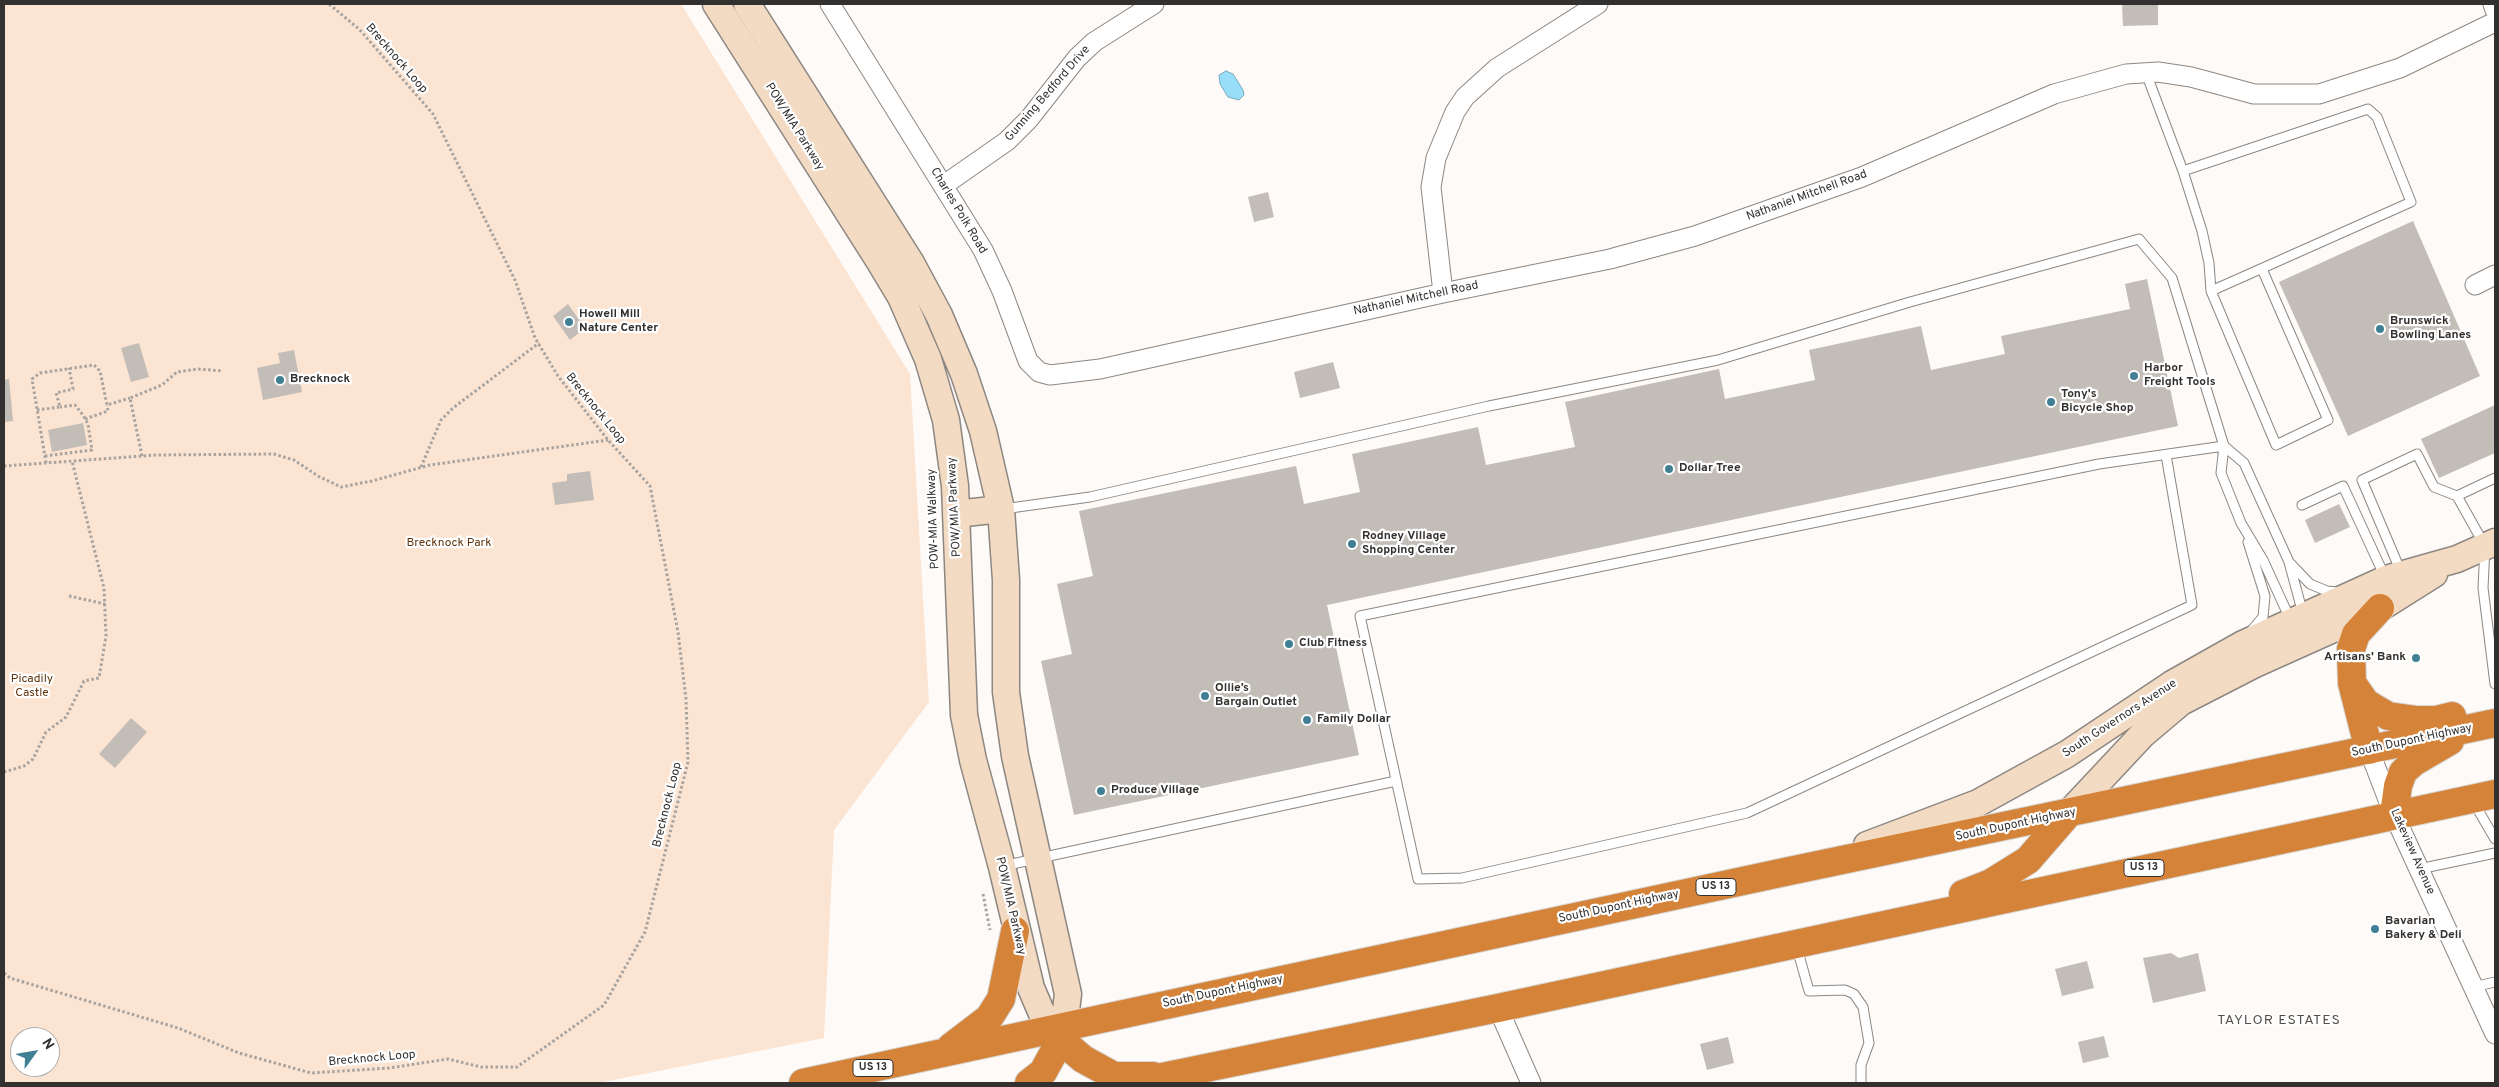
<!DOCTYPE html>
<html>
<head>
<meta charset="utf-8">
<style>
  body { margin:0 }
  #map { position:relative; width:2499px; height:1087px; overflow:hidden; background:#fefaf7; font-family:Overpass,sans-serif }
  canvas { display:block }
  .frame { position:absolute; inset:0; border:5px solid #33312f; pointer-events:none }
  .north { position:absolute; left:10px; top:1027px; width:50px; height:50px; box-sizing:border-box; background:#fff; border:1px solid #adadac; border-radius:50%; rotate:58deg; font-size:14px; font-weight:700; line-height:20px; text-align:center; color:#33312f }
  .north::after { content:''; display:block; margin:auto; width:18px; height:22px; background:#417f95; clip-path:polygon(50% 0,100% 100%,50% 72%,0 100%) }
</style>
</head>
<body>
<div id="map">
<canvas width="2499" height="1087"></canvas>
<div class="frame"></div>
<div class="north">N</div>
</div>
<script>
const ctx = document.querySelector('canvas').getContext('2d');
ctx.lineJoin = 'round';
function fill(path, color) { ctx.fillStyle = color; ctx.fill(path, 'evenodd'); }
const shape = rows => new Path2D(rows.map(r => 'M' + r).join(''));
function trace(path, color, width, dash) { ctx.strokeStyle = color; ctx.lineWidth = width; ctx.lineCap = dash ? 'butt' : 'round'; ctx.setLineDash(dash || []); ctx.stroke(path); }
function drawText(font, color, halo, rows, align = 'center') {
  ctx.font = font + ' Overpass,sans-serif'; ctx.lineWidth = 4.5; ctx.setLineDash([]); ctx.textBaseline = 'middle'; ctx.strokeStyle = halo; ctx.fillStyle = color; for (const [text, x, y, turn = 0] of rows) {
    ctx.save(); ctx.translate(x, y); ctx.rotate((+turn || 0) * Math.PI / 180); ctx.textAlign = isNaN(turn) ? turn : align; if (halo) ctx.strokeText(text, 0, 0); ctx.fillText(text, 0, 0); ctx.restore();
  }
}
const green = shape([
  [4,4,681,4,910,374,929,702,834,830,824,1038,598,1083,4,1083],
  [20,1037,50,1037,50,1067,20,1067]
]);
const water = shape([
  [1226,71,1233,74,1243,90,1244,95,1239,100,1228,97,1220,84,1219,75,1226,71]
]);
const building = shape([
  [2122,4,2158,4,2158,25,2123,26],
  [1268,192,1274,217,1254,222,1248,197],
  [2413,221,2480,376,2348,436,2279,282],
  [2147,279,2178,426,1327,605,1359,755,1074,815,1041,661,1072,654,1057,584,1093,576,1079,511,1296,466,1304,504,1360,492,1352,454,1478,427,1486,465,1575,447,1565,402,1719,369,1725,399,1815,380,1809,350,1921,326,1931,370,2005,354,2001,336,2130,309,2125,284],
  [568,304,585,328,570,340,553,316],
  [139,343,149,377,131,382,121,348],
  [294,350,302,392,263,400,257,368,280,363,278,353],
  [1333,362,1340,388,1300,398,1294,372],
  [9,379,13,421,4,422,4,380],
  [2495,405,2495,453,2439,478,2421,439],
  [83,423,87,445,52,452,48,430],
  [590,471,594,500,555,505,552,483,567,481,567,474],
  [2339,504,2350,527,2315,543,2305,520],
  [131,718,147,732,115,768,99,754],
  [2171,953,2179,958,2198,953,2206,991,2153,1003,2143,958],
  [2087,961,2094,988,2062,996,2055,969],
  [2104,1036,2109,1057,2083,1063,2078,1042],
  [1728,1037,1734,1063,1707,1070,1700,1044]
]);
const path = shape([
  [37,410,60,407,56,393,73,389,69,368],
  [85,419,108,411,107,405],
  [45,456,92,450,88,424,83,415,75,405,60,407],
  [142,456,130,398,162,385,177,372,198,369,223,371],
  [46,463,32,379,40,373,94,365,100,371,107,405,130,398],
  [4,466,156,455,274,454,294,460,318,476,341,487,372,481,430,465,608,440],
  [421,467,441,420,453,408,539,343],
  [69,596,105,604],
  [4,772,24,766,33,759,46,732,66,717,84,681,99,678,106,636,104,588,72,461],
  [983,894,990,930],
  [4,973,10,978,178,1028,239,1053,311,1073,389,1068,448,1059,481,1067,517,1067,604,1005,645,932,688,762,686,699,678,632,650,486,608,440,558,376,535,338,515,280,433,114,359,29,329,4]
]);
const lane = shape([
  [2146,73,2183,171,2202,231,2209,263,2211,291,2276,445,2328,420,2262,269],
  [2183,171,2368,109,2377,117,2411,202,2211,291],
  [2166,455,2192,605,1747,813,1462,878,1418,879,1360,616,2099,464,2224,446,2244,463,2289,562,2303,614],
  [2495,478,2457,496,2485,546,2483,588,2495,684],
  [2302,505,2343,486,2385,577],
  [1003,509,1090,497,1489,406,1718,360,1910,302,2139,239,2172,278,2224,446,2221,473,2241,523,2263,560,2291,621],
  [2248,542,2265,596,2263,617,2252,630],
  [2291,564,2310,584,2327,591,2338,592],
  [2401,572,2362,480,2417,454,2434,487,2457,496],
  [2474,803,2495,839],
  [1003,866,1396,781],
  [2419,869,2495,853],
  [1797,948,1809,991,1845,990,1854,994,1863,1007,1869,1043,1861,1065,1861,1083],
  [2473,987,2495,982]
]);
const street = shape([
  [830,4,983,250,1002,291,1028,361,1039,372,1050,375,1100,369,1443,293,1610,259,1695,236,1862,177,2054,94,2126,74,2158,72,2191,77,2254,94,2319,94,2400,68,2495,22],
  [2493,4,2495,10],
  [944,185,1007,141,1029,119,1077,58,1094,42,1154,4],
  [2475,285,2495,275],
  [1443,293,1431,187,1436,158,1455,112,1465,97,1497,68,1598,4],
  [2369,750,2394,815,2495,1034],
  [1498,1008,1531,1083]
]);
const secondary = shape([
  [716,4,880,262,901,297,928,359,946,420,955,486,964,715,973,760,1002,867,1031,988,1049,1030],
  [747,4,911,263,939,315,964,374,983,431,1001,509,1006,580,1006,692,1015,756,1068,994,1064,1027],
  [956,514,1001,509],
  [2068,814,2142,735,2181,702,2253,665,2380,608,2434,574],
  [1867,845,1978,803,2067,754,2172,684,2243,644,2386,579,2457,559,2495,542]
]);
const highway = shape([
  [2352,683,2366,703,2388,716,2417,720,2436,720,2452,716],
  [2369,750,2352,683,2351,649,2356,634,2380,608],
  [2394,815,2398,786,2403,772,2414,762,2450,741],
  [1963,894,1991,883,2028,860,2068,814],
  [1049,1030,1083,1059,1114,1076,1153,1076],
  [951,1047,989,1018,1001,999,1015,931],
  [803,1083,1780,873,2495,723],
  [1029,1083,1043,1072,1060,1041,1064,1027],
  [1133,1083,1498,1008,2495,794]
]);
const markers = [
  [569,322,5,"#417f95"],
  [2380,329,5,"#417f95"],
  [2134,376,5,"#417f95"],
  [280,380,5,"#417f95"],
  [2051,402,5,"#417f95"],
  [1669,469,5,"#417f95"],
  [1352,544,5,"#417f95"],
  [1289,644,5,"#417f95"],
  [2416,658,5,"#417f95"],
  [1205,696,5,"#417f95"],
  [1307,720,5,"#417f95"],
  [1101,791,5,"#417f95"],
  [2375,929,5,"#417f95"]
];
const shields = [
  [2144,868,40],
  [1716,887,40],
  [873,1068,40]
];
const shieldNames = [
  ["US 13",2144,868],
  ["US 13",1716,887],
  ["US 13",873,1068]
];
const streetNames = [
  ["Brecknock Loop",396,59,49],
  ["Gunning Bedford Drive",1048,94,-49],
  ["POW/MIA Parkway",794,127,58],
  ["Nathaniel Mitchell Road",1807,196,-20],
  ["Charles Polk Road",958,211,59],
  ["Nathaniel Mitchell Road",1416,299,-12],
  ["Brecknock Loop",595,409,51],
  ["POW/MIA Parkway",955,507,-93],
  ["POW-MIA Walkway",934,519,-92],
  ["South Governors Avenue",2120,719,-33],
  ["South Dupont Highway",2412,741,-12],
  ["Brecknock Loop",668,805,-76],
  ["South Dupont Highway",2016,825,-12],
  ["Lakeview Avenue",2412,852,66],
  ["POW/MIA Parkway",1010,906,77],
  ["South Dupont Highway",1619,907,-12],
  ["South Dupont Highway",1223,992,-12],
  ["Brecknock Loop",372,1059,-5]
];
const poiNames = [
  ["Howell Mill",579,315],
  ["Nature Center",579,329],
  ["Brunswick",2390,322],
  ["Bowling Lanes",2390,336],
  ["Harbor",2144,369],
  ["Freight Tools",2144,383],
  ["Brecknock",290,380],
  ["Tony's",2061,395],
  ["Bicycle Shop",2061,409],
  ["Dollar Tree",1679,469],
  ["Rodney Village",1362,537],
  ["Shopping Center",1362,551],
  ["Club Fitness",1299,644],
  ["Artisans' Bank",2406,658,"right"],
  ["Ollie’s",1215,689],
  ["Bargain Outlet",1215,703],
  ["Family Dollar",1317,720],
  ["Produce Village",1111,791],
  ["Bavarian",2385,922],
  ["Bakery & Deli",2385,936]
];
const parkNames = [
  ["Brecknock Park",449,544],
  ["Picadily",32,680],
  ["Castle",32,694]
];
const neighbourhoodNames = [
  ["TAYLOR ESTATES",2279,1021]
];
fill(green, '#fce4d2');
fill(water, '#98def9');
trace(water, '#7aaabc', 1);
fill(building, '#c3bdb8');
trace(lane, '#8d8782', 11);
trace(street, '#8d8782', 21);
trace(secondary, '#8d8782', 29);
trace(highway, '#d6d6d5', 30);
trace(path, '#a6a3a0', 3, [2.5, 2.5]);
trace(lane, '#fff', 9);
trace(street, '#fff', 19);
trace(secondary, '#f2dac3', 26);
trace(highway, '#d58338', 28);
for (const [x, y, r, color] of markers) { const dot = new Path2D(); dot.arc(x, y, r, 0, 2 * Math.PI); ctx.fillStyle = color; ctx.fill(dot); trace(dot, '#fff', 2); }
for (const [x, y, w] of shields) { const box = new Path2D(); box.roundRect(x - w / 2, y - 8.5, w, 17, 4); ctx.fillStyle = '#fff'; ctx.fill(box); trace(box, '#33312f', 1); }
drawText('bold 11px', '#33312f', null, shieldNames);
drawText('12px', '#33312f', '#fff', streetNames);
drawText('bold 12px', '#33312f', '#fff', poiNames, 'left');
drawText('12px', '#5f360f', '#fff', parkNames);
ctx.letterSpacing = '1px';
drawText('14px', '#55504c', '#fff', neighbourhoodNames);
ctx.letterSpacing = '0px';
</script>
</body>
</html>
